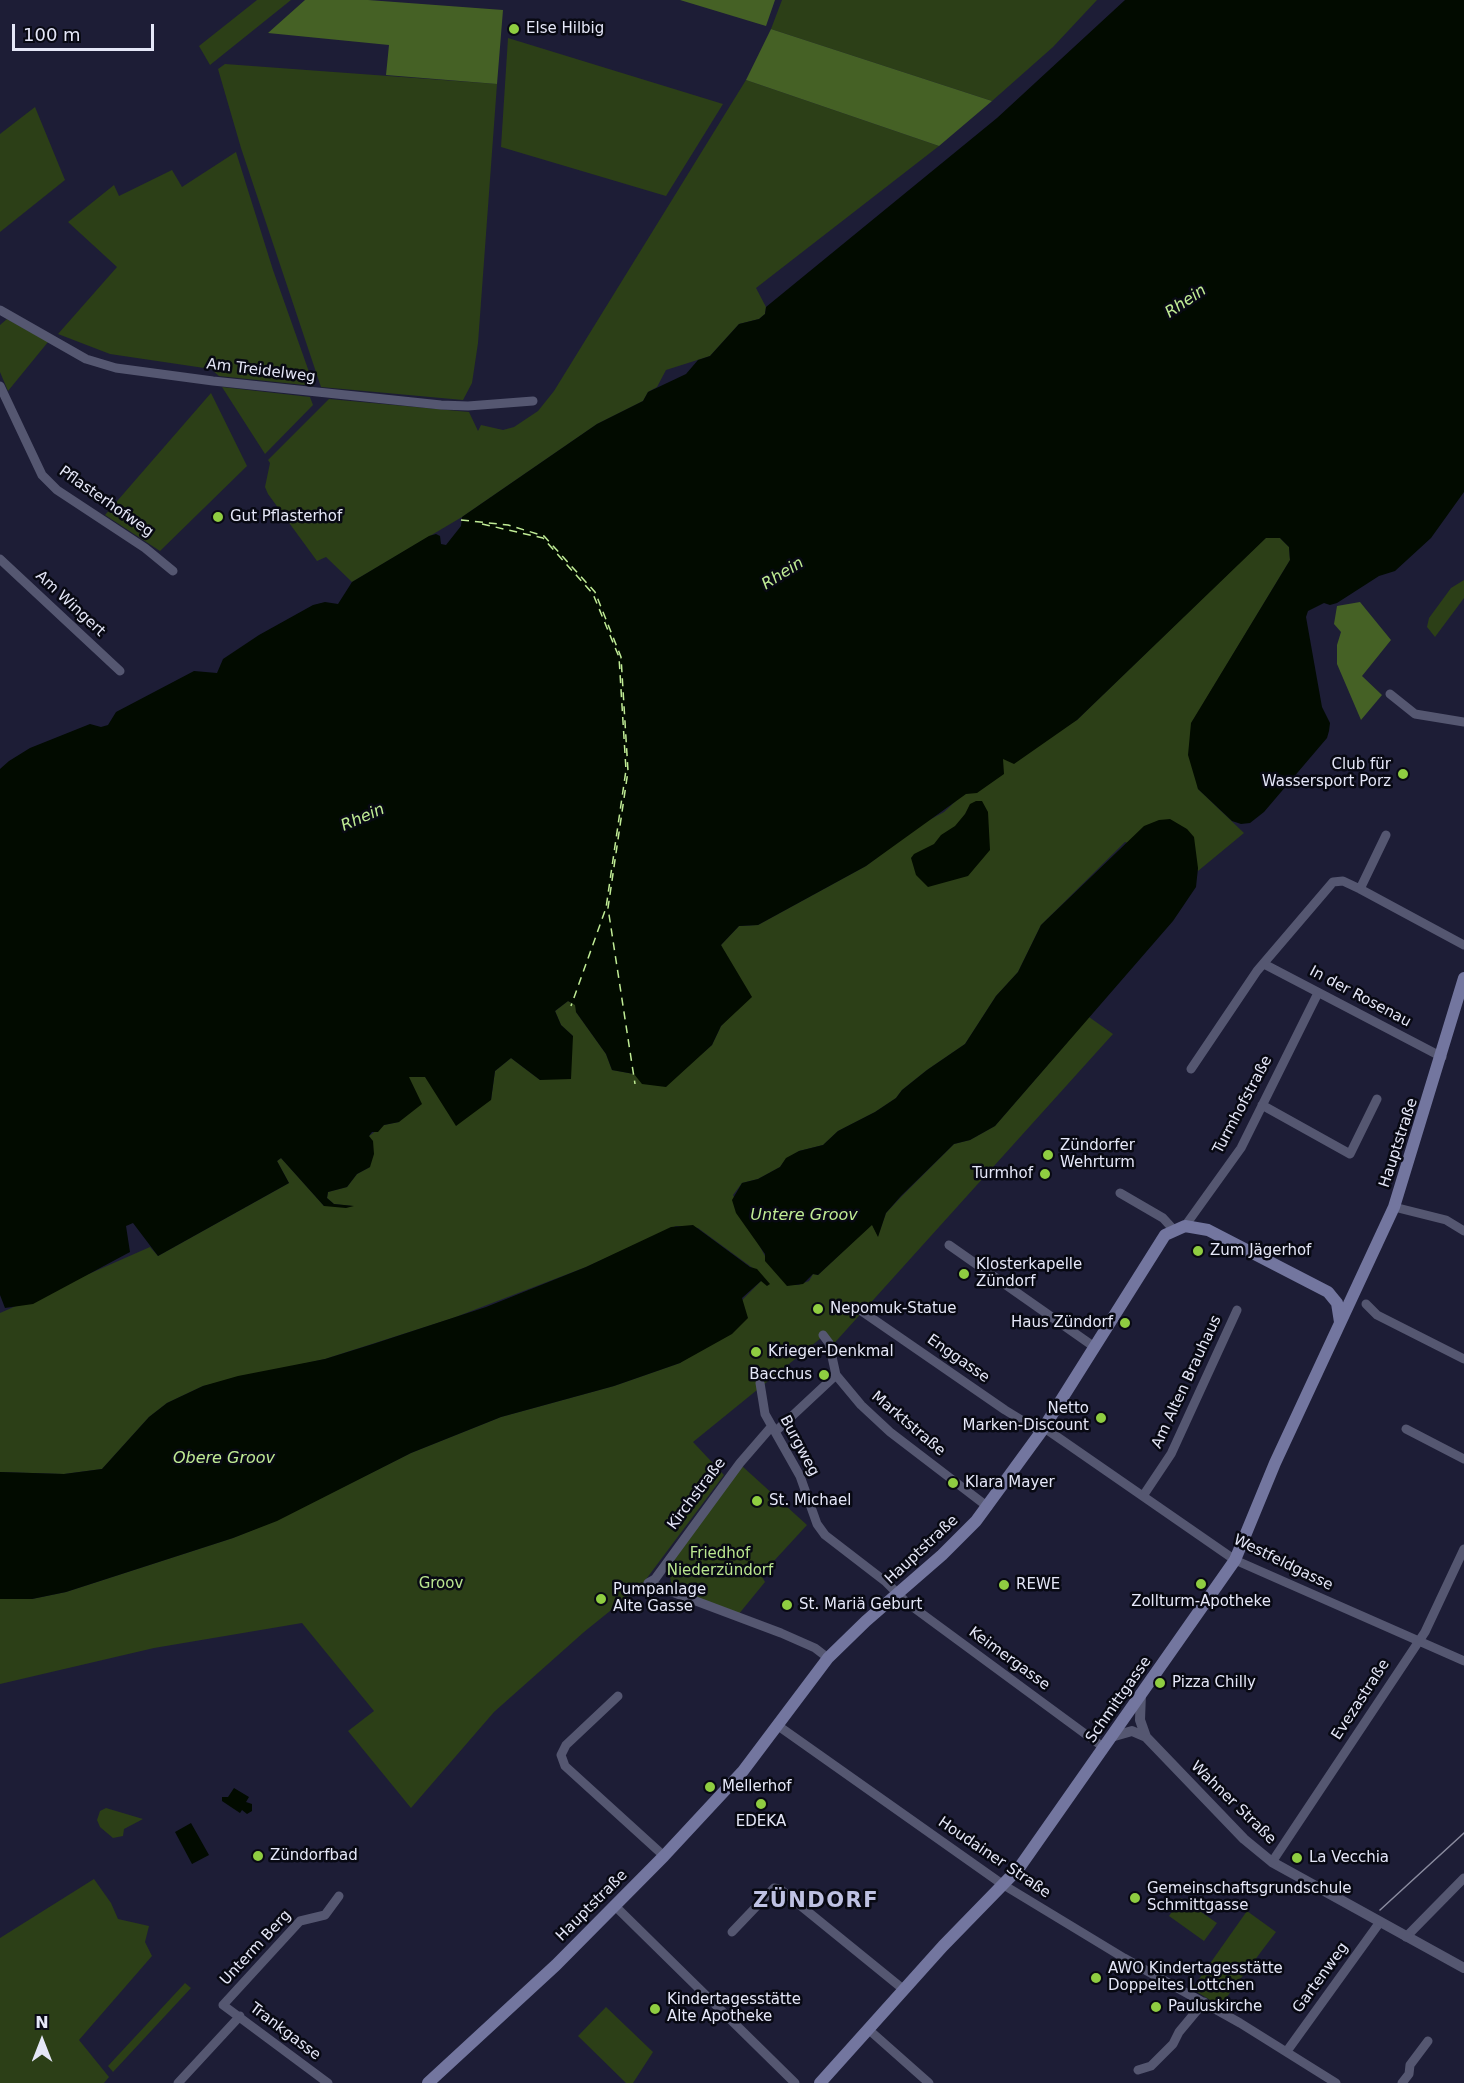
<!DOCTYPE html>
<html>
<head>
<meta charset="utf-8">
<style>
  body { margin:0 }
  #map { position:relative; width:1464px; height:2083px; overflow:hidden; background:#1d1d36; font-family:"DejaVu Sans",sans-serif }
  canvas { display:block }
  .north { position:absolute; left:12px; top:2011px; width:60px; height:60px; -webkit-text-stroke:4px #080913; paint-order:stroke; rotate:0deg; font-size:16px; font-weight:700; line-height:24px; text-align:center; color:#e5e7f8 }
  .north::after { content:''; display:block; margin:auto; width:21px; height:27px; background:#e5e7f8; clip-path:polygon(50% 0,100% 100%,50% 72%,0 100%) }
  .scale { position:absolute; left:12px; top:24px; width:142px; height:27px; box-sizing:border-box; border:3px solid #e5e7f8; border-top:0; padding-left:8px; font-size:18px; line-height:21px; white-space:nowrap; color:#e5e7f8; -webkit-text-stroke:4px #080913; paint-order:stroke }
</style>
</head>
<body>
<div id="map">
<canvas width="1464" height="2083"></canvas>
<div class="north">N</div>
<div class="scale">100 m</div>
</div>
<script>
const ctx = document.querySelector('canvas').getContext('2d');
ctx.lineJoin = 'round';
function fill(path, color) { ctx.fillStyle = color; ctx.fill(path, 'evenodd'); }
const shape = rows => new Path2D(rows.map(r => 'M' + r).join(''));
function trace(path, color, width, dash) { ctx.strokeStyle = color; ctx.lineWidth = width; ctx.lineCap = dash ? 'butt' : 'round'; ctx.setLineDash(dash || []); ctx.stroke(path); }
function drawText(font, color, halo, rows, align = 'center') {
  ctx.font = font + ' "DejaVu Sans",sans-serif'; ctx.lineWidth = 5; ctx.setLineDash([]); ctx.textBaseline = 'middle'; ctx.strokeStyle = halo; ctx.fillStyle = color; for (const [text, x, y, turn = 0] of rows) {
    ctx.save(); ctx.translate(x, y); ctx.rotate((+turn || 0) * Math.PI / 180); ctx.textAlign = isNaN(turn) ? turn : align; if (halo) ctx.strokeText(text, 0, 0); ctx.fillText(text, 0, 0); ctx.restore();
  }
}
const green = shape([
  [257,0,291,0,210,65,199,46],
  [782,0,1097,0,1053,47,992,101,771,29],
  [508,38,723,104,666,196,501,147],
  [225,64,497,84,478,343,472,383,463,400,321,387,241,148,218,69],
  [746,80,939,146,756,288,766,307,765,314,759,319,739,324,710,356,666,370,657,387,648,392,643,401,597,424,462,517,352,582,326,557,317,561,268,494,265,487,270,463,268,460,329,399,469,412,478,431,481,425,503,430,514,427,538,411,554,391],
  [35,107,65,180,0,232,0,134],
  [236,152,273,270,314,386,219,376,211,369,110,354,58,334,117,267,68,222,114,185,119,196,172,170,182,187],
  [7,319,48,342,8,391,0,372,0,325],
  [222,387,310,397,313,405,265,454],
  [211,393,247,466,160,551,105,515],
  [1266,537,1280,538,1289,547,1290,560,1191,724,1198,789,1244,833,1198,871,1196,862,1125,842,1041,925,1018,972,996,996,965,1044,927,1070,902,1090,896,1098,875,1112,838,1131,823,1145,799,1151,785,1160,780,1167,758,1179,742,1183,733,1195,766,1258,788,1285,798,1285,809,1281,813,1274,818,1275,872,1224,878,1236,886,1213,901,1197,954,1144,970,1140,995,1126,1089,1017,1113,1034,829,1349,821,1338,693,1442,724,1475,641,1586,584,1632,494,1712,411,1808,348,1731,374,1711,302,1623,154,1648,0,1684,0,1599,32,1599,66,1592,233,1538,277,1520,411,1453,501,1417,614,1386,680,1363,761,1281,754,1269,698,1228,676,1226,586,1267,453,1318,325,1359,203,1386,167,1403,149,1417,102,1469,64,1474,0,1472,0,1313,150,1247,158,1256,289,1183,277,1161,281,1158,324,1206,352,1206,334,1204,327,1198,328,1192,347,1187,357,1174,370,1167,369,1136,384,1125,399,1122,408,1077,425,1077,491,1100,495,1071,511,1058,540,1080,573,1036,561,1025,555,1011,568,1001,576,1005,576,1012,606,1054,612,1070,634,1074,690,1064,712,1045,721,1026,731,1015,721,945,739,926,758,925,866,866,920,825,944,812,1002,758,1077,720],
  [1464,580,1464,598,1435,637,1427,627,1429,618,1451,588],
  [742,1466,807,1525,761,1575,765,1582,738,1615,673,1591,667,1564],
  [106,1808,143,1819,124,1829,123,1836,113,1838,100,1827,97,1820,100,1811],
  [94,1879,111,1903,118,1919,149,1926,145,1942,152,1956,79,2040,109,2077,104,2083,0,2083,0,1938],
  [1181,1898,1217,1923,1204,1941,1169,1916],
  [1247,1911,1276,1932,1220,2006,1192,1989],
  [185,1983,191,1988,113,2072,108,2066],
  [606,2007,653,2052,633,2083,626,2083,578,2036]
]);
const forest = shape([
  [305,0,368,0,503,10,497,84,386,75,389,45,268,33],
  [680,0,775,0,766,26],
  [771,29,992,101,939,146,746,80],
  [1360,602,1391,640,1362,676,1382,695,1361,720,1337,664,1337,645,1341,632,1334,624,1337,606]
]);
const water = shape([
  [1125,0,1464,0,1464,492,1431,538,1395,571,1379,576,1337,603,1330,605,1324,603,1308,611,1306,617,1322,707,1330,723,1329,731,1327,738,1264,812,1250,823,1241,824,1232,821,1198,789,1188,755,1191,723,1290,560,1289,547,1280,538,1266,538,1077,720,1014,764,1003,759,1004,774,977,793,966,794,866,866,758,925,739,926,721,945,752,997,721,1026,712,1045,666,1087,642,1084,634,1074,612,1070,606,1054,576,1012,575,1005,568,1001,555,1011,561,1025,573,1036,571,1079,540,1080,511,1058,495,1071,491,1100,456,1126,425,1077,409,1077,422,1104,399,1122,384,1125,378,1132,372,1132,369,1136,373,1141,374,1154,370,1167,357,1174,347,1187,328,1192,327,1198,334,1204,354,1206,346,1208,324,1206,281,1158,277,1161,289,1183,158,1256,133,1223,126,1226,130,1252,33,1304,5,1308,0,1295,0,769,9,761,30,748,90,724,101,727,108,725,116,712,194,671,217,673,223,659,259,635,313,605,325,602,338,604,352,582,429,536,436,534,440,536,441,544,446,545,461,526,462,517,597,424,643,401,648,392,686,374,698,360,710,356,739,324,759,319,765,314,766,307,997,118],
  [976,801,982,801,988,812,990,850,968,876,928,887,916,875,911,858,914,854,934,844,941,835,955,826,965,814,970,804],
  [1170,819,1187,829,1194,837,1198,868,1196,887,1173,921,995,1126,970,1140,954,1144,901,1196,886,1213,878,1237,872,1225,818,1275,813,1274,803,1284,787,1286,765,1261,765,1254,736,1213,732,1200,742,1183,758,1179,780,1167,786,1158,799,1151,823,1145,838,1131,875,1112,896,1098,902,1090,927,1070,965,1044,996,996,1018,972,1041,925,1144,826,1159,820],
  [693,1225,750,1267,757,1269,770,1284,767,1286,761,1281,742,1298,748,1318,732,1334,680,1363,614,1386,501,1417,411,1453,277,1521,233,1538,66,1592,32,1599,0,1599,0,1472,64,1474,102,1469,149,1417,167,1403,203,1386,238,1376,325,1359,373,1344,486,1307,586,1267,671,1227],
  [234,1788,249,1797,246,1802,252,1804,252,1811,247,1814,242,1810,240,1813,222,1801,222,1797,228,1797],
  [191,1823,209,1855,192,1864,175,1832]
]);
const ferry = shape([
  [461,520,508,525,544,536,595,592,621,657,628,771,608,908,635,1084],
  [482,524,543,538,593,594,619,657,626,770,606,908,571,1006]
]);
const minor = shape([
  [0,310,86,359,116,368,213,381,441,405,468,406,533,401],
  [0,386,42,475,57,490,145,548,173,571],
  [0,559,120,671],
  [1390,694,1415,714,1464,722],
  [1360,889,1386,835],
  [1264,964,1442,1057],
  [1191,1069,1257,971,1333,882,1343,881,1360,889,1464,945],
  [1262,1105,1350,1154,1377,1099],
  [1120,1193,1163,1218,1173,1229],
  [1394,1207,1446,1220,1464,1231],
  [1185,1226,1241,1148,1318,993],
  [949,1245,1093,1346],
  [1366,1304,1377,1315,1464,1359],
  [860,1310,1005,1410,1041,1432],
  [823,1335,829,1343,836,1375,861,1405,890,1432,988,1507],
  [760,1383,765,1414,800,1476,817,1524,825,1535,886,1582,906,1602,1103,1747],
  [1043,1427,1235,1560,1464,1661],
  [1406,1429,1464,1459],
  [776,1431,836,1375],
  [1143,1496,1171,1454,1237,1310],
  [648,1583,655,1579,740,1463,772,1426],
  [648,1583,781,1633,815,1648,828,1658],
  [618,1696,566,1745,561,1755,565,1766,664,1856],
  [777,1725,1002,1884,1124,1958,1240,2023,1336,2083],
  [1272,1862,1425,1632,1464,1549],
  [614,1905,795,2083],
  [732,1932,774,1888,780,1889,903,1989],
  [1406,1937,1464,1878],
  [868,2029,929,2083],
  [1287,2051,1380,1922],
  [1138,2070,1151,2066,1173,2044,1179,2032,1204,2002],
  [178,2083,240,2016],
  [328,2083,223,2005,300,1921,325,1915,339,1896],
  [1402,2083,1409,2074,1410,2065,1428,2041]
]);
const tertiary = shape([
  [1141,1693,1140,1720,1146,1737],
  [1111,1737,1132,1731,1146,1737,1244,1839,1272,1862,1464,1968]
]);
const secondary = shape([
  [428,2083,556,1965,664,1856,743,1771,828,1658,866,1621,942,1555,976,1521,1041,1432,1165,1235,1185,1226,1208,1230,1328,1292,1337,1303,1340,1322],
  [820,2083,943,1946,1019,1868,1235,1560,1275,1463,1394,1207,1464,978]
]);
const tram = shape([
  [1380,1910,1464,1833]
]);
const markers = [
  [514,29,6,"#8fcd41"],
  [218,517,6,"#8fcd41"],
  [1403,774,6,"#8fcd41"],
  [1048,1155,6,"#8fcd41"],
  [1045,1174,6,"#8fcd41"],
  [1198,1251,6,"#8fcd41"],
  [964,1274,6,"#8fcd41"],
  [818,1309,6,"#8fcd41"],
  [1125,1323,6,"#8fcd41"],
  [756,1352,6,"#8fcd41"],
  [824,1375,6,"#8fcd41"],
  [1101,1418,6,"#8fcd41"],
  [953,1483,6,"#8fcd41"],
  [757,1501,6,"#8fcd41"],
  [1201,1584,6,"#8fcd41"],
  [1004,1585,6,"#8fcd41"],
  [601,1599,6,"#8fcd41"],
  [787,1605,6,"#8fcd41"],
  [1160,1683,6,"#8fcd41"],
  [710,1787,6,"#8fcd41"],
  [761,1804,6,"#8fcd41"],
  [258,1856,6,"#8fcd41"],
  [1297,1858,6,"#8fcd41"],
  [1135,1898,6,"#8fcd41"],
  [1096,1978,6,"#8fcd41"],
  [1156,2007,6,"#8fcd41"],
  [655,2009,6,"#8fcd41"]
];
const poiNames = [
  ["Else Hilbig",526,29],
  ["Gut Pflasterhof",230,517],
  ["Club für",1391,765,"right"],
  ["Wassersport Porz",1391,782,"right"],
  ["Zündorfer",1060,1146],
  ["Wehrturm",1060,1163],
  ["Turmhof",1033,1174,"right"],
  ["Zum Jägerhof",1210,1251],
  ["Klosterkapelle",976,1265],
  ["Zündorf",976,1282],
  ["Nepomuk-Statue",830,1309],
  ["Haus Zündorf",1113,1323,"right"],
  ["Krieger-Denkmal",768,1352],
  ["Bacchus",812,1375,"right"],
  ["Netto",1089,1409,"right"],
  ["Marken-Discount",1089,1426,"right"],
  ["Klara Mayer",965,1483],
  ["St. Michael",769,1501],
  ["REWE",1016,1585],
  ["Pumpanlage",613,1590],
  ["Alte Gasse",613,1607],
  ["Zollturm-Apotheke",1201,1602,"center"],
  ["St. Mariä Geburt",799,1605],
  ["Pizza Chilly",1172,1683],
  ["Mellerhof",722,1787],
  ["EDEKA",761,1822,"center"],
  ["Zündorfbad",270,1856],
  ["La Vecchia",1309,1858],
  ["Gemeinschaftsgrundschule",1147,1889],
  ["Schmittgasse",1147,1906],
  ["AWO Kindertagesstätte",1108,1969],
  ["Doppeltes Lottchen",1108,1986],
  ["Kindertagesstätte",667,2000],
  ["Alte Apotheke",667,2017],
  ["Pauluskirche",1168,2007]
];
const streetNames = [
  ["Am Treidelweg",261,371,7],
  ["Pflasterhofweg",106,502,35],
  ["Am Wingert",70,604,43],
  ["In der Rosenau",1360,997,28],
  ["Turmhofstraße",1243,1105,-62],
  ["Hauptstraße",1399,1143,-72],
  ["Enggasse",958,1359,35],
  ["Am Alten Brauhaus",1187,1382,-65],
  ["Marktstraße",908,1424,40],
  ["Burgweg",799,1446,62],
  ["Kirchstraße",697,1494,-53],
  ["Hauptstraße",922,1550,-43],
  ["Westfeldgasse",1283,1563,26],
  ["Keimergasse",1009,1659,36],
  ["Schmittgasse",1119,1700,-55],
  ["Evezastraße",1361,1700,-57],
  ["Wahner Straße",1233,1803,44],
  ["Houdainer Straße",994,1858,34],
  ["Hauptstraße",592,1906,-45],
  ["Unterm Berg",256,1948,-47],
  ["Gartenweg",1321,1978,-54],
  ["Trankgasse",285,2032,37]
];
const parkNames = [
  ["Friedhof",720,1554],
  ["Niederzündorf",720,1571],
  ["Groov",441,1584]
];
const waterNames = [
  ["Rhein",1186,302,-34],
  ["Rhein",783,574,-32],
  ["Rhein",363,818,-24],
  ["Untere Groov",804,1216],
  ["Obere Groov",224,1459]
];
const districtNames = [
  ["ZÜNDORF",816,1902]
];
fill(green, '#2c3f17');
fill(forest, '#456125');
fill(water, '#020b00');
trace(ferry, '#c0ec95', 1.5, [8, 6]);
trace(minor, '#555771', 9);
trace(tertiary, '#555771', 10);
trace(secondary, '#73769f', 12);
trace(tram, '#8a8b9f', 1.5);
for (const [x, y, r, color] of markers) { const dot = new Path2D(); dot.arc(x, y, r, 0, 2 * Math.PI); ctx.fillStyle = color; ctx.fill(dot); trace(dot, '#080913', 2); }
drawText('15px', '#e5e7f8', '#080913', poiNames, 'left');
drawText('15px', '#e5e7f8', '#080913', streetNames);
drawText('15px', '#bae68f', '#080913', parkNames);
drawText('italic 16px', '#c0ec95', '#080913', waterNames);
ctx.letterSpacing = '1.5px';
drawText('bold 21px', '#bec1e2', '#080913', districtNames);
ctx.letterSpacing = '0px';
</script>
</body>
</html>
